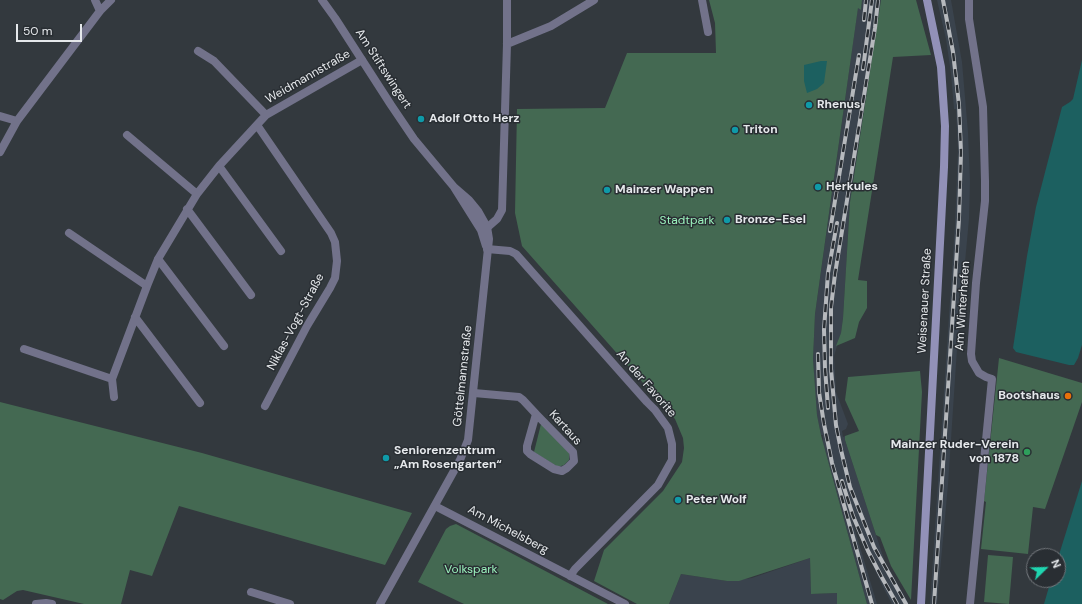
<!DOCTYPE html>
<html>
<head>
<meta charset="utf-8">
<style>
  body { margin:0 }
  #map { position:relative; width:1082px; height:604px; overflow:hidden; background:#33393e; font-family:"DM Sans",sans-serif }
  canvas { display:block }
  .north { position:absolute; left:1026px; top:548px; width:40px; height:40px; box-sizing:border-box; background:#292e33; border:1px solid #74787d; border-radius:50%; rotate:67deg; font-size:11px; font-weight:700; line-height:16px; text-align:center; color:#e5e8eb }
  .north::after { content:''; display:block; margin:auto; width:14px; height:18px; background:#1fd5b0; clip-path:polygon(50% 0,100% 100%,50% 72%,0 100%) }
  .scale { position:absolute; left:16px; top:24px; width:66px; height:18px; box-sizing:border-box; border:2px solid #e5e8eb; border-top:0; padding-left:5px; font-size:12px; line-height:14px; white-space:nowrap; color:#e5e8eb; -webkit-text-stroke:3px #292e33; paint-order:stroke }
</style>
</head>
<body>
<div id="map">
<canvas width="1082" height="604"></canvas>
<div class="north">N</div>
<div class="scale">50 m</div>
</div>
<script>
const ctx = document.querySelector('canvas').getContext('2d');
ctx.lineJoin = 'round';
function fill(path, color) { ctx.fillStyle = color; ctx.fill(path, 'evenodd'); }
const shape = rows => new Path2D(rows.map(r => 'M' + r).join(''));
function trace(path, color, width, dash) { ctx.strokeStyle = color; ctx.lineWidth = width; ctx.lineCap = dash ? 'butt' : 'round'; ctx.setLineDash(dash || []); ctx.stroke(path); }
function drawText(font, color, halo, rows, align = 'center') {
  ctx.font = font + ' "DM Sans",sans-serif'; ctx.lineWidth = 3; ctx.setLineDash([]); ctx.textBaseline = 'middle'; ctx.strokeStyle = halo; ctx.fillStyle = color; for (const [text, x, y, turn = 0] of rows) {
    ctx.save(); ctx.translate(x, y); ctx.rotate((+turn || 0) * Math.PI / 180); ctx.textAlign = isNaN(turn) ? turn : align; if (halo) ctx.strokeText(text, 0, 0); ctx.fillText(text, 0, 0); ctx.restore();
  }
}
const built = shape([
  [862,0,881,0,850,202,843,318,841,333,834,356,836,392,848,424,846,429,842,431,843,437,845,436,845,440,876,535,885,562,909,604,892,604,883,587,852,520,877,604,867,604,823,443,823,435,821,435,817,415,814,377,813,359,815,314,858,7,861,10],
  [937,0,951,0,962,62,968,132,970,182,969,219,957,349,948,485,937,604,930,604,955,225,958,149,956,109,954,109,951,74,946,39],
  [810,558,811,594,837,593,837,604,669,604,681,574,727,581,752,578]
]);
const green = shape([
  [709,0,862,0,861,10,858,8,830,206,815,314,813,359,817,415,821,435,867,604,837,604,837,593,811,594,810,558,739,581,727,581,681,574,669,604,637,604,594,581,604,550,663,491,682,462,684,448,683,438,675,419,522,246,515,213,517,109,605,108,627,53,716,53,715,23],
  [881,0,916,0,931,55,893,57,858,280,867,281,867,308,859,322,855,338,836,346,841,333,843,318,850,202],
  [999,358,1082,383,1082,402,1045,509,1033,507,1028,554,981,549,986,502,984,501],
  [920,371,922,392,911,600,891,566,880,537,876,535,845,440,845,436,859,431,845,400,848,377],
  [0,402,202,453,412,513,385,565,179,506,152,576,130,570,121,604,84,604,23,590,17,591,3,600,0,599],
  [541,424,569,453,569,460,564,465,558,467,534,452],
  [456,524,608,604,464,604,418,582,446,529,450,526],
  [988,555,1013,557,1009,604,984,602]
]);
const water = shape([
  [1082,60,1082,345,1078,358,1074,365,1069,365,1016,352,1013,348,1027,256,1036,207,1062,107,1070,102,1073,99],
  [821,61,827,61,824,83,817,89,807,93,804,81,804,65],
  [1082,481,1082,604,1044,604,1051,580,1058,580,1058,558]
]);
const minor = shape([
  [95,0,100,11],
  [702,0,708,32],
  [969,0,969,19,983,107,985,181,985,201,976,283,971,354,972,361,979,373,986,377,992,379,970,604],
  [507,44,551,26,594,0],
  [198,51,214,61,266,115],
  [0,116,17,121],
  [257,125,331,233,335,242,337,261,335,278,330,288,307,326,265,406],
  [127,135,197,194],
  [0,152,17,121,100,11,111,0],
  [219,166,281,251],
  [187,209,251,295],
  [482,230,489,226,497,219,502,210,507,44,507,0],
  [69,233,147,286],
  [487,249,510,251,516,254,647,402,655,410,668,428,672,444,672,460,658,485,575,569,570,576],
  [158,259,224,346],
  [135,317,200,403],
  [24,349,112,379],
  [474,393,519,397,523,400,536,414,527,446,527,451,530,454,554,469,562,471,567,468,574,461,573,452,536,414],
  [114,397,112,379,147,286,158,259,197,194,219,166,266,115,362,60],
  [435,506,625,604],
  [251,592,290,604],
  [36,604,46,603,52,604]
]);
const tertiary = shape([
  [322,0,335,18,391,105,414,139,454,187,481,230,486,246],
  [380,604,460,460,468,440,489,239,487,227,478,211,469,200,454,187]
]);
const secondary = shape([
  [921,604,944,167,945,126,941,67,927,0]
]);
const rail = shape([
  [878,0,875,28,835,274,831,307,831,369,836,425,841,450,850,487,874,547,906,604],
  [864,20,866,0],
  [863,69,872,0],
  [830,231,859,55],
  [818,354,819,392,824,424,832,463,872,604],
  [828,408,825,368,824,330,828,273,837,223],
  [842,481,853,516,868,551,881,576,897,604],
  [934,604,959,218,961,152,959,105,953,52,943,0]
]);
const markers = [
  [809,105,4,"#0f9aa8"],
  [421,119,4,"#0f9aa8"],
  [735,130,4,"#0f9aa8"],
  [818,187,4,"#0f9aa8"],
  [607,190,4,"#0f9aa8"],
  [727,220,4,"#0f9aa8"],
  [1068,396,4,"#e8710a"],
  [1027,452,4,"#2e9e5b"],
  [386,458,4,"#0f9aa8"],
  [678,500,4,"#0f9aa8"]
];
const streetNames = [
  ["Am Stiftswingert",383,69,57],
  ["Weidmannstraße",308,77,-30],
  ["Weisenauer Straße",925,301,-87],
  ["Am Winterhafen",963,306,-86],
  ["Niklas-Vogt-Straße",296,322,-62],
  ["Göttelmannstraße",463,376,-84],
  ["An der Favorite",646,384,49],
  ["Kartaus",565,428,48],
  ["Am Michelsberg",508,530,28]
];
const poiNames = [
  ["Rhenus",817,105],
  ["Adolf Otto Herz",429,119],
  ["Triton",743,130],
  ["Herkules",826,187],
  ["Mainzer Wappen",615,190],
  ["Bronze-Esel",735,220],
  ["Bootshaus",1060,396,"right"],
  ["Mainzer Ruder-Verein",1019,445,"right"],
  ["von 1878",1019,459,"right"],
  ["Seniorenzentrum",394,451],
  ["„Am Rosengarten“",394,465],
  ["Peter Wolf",686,500]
];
const parkNames = [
  ["Stadtpark",687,221],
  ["Volkspark",471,570]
];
fill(built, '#3a434d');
fill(green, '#446952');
fill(water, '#1c6060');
trace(minor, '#72728a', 8);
trace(tertiary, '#72728a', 8);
trace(secondary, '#9291b8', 8);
trace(rail, '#b6b9bd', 4);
trace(rail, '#292e33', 2.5, [8]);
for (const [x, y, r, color] of markers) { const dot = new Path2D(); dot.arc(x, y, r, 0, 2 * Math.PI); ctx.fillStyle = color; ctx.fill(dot); trace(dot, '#292e33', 1.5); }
drawText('12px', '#e5e8eb', '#292e33', streetNames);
drawText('bold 12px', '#e5e8eb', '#292e33', poiNames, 'left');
drawText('12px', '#9bf3bd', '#292e33', parkNames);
</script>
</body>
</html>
